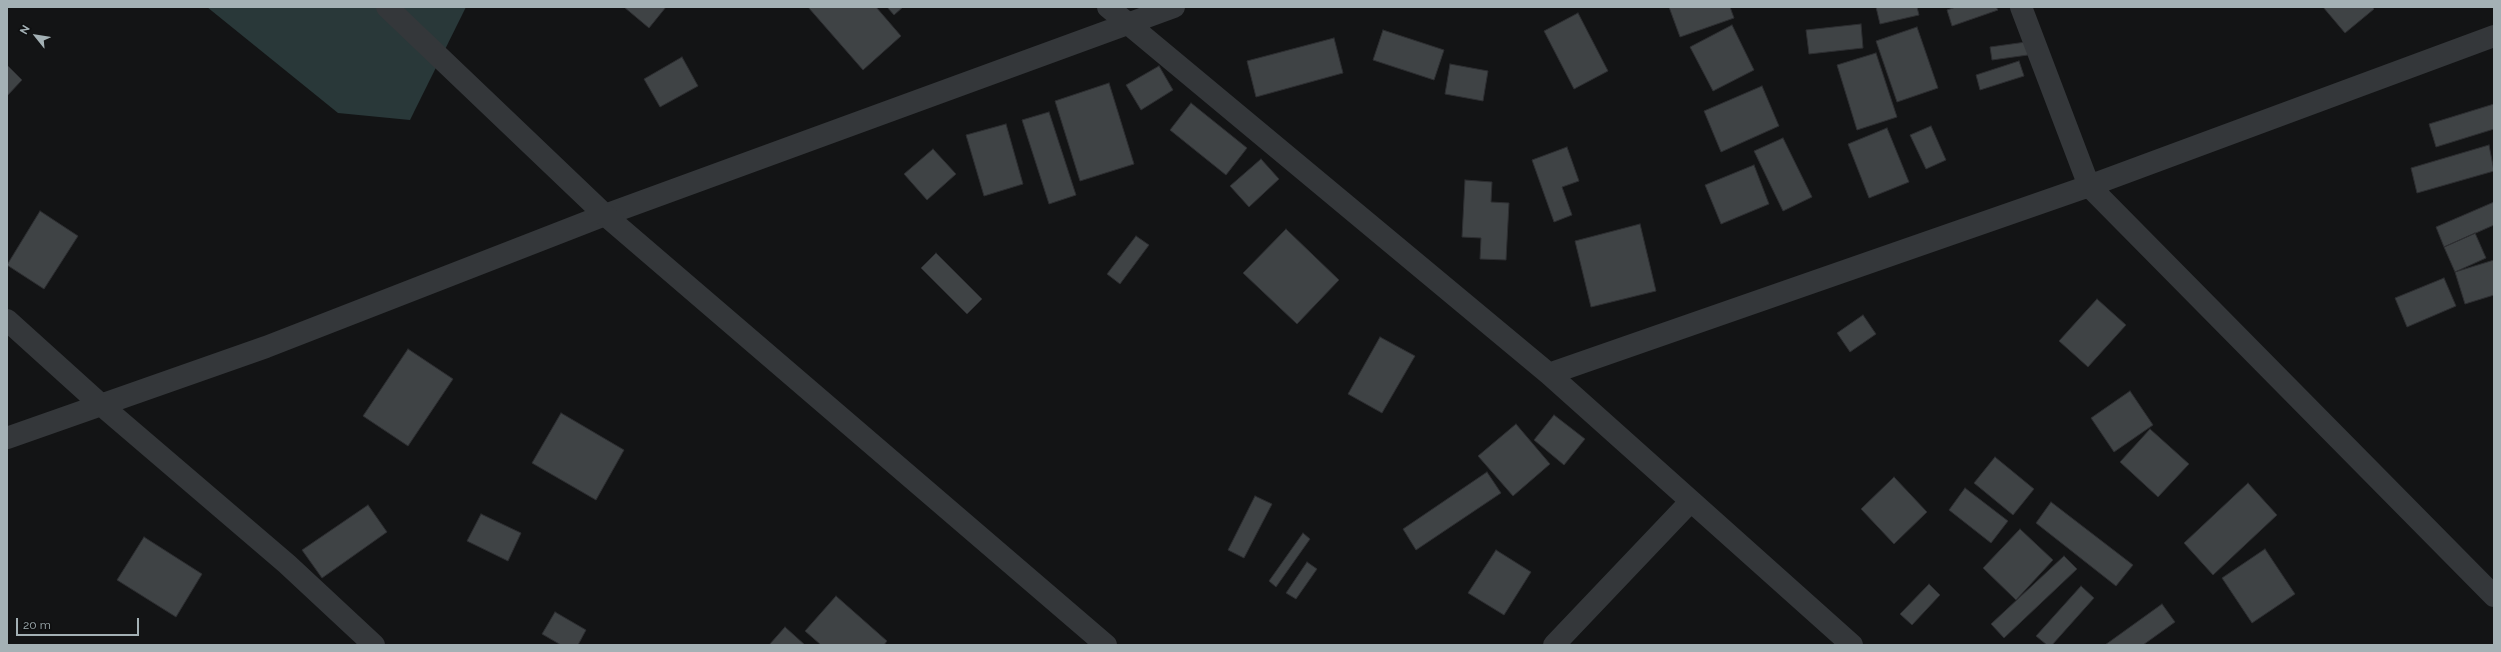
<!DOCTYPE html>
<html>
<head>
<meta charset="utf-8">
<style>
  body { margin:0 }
  #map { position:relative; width:2501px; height:652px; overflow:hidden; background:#131415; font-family:Raleway,sans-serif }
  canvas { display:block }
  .frame { position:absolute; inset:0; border:8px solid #a4b1b5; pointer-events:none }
  .north { position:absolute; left:16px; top:16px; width:40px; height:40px; -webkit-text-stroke:3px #0e0f10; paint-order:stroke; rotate:300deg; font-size:11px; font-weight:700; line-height:16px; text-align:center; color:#a4b1b5 }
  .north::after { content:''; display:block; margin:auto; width:14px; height:18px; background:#a4b1b5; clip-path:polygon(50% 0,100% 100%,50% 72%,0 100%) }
  .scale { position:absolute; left:16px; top:618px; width:123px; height:18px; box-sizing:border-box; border:2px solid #a4b1b5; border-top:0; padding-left:5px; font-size:12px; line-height:14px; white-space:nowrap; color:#a4b1b5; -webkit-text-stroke:3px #0e0f10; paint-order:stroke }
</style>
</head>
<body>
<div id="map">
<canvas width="2501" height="652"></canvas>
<div class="frame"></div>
<div class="north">N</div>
<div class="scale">20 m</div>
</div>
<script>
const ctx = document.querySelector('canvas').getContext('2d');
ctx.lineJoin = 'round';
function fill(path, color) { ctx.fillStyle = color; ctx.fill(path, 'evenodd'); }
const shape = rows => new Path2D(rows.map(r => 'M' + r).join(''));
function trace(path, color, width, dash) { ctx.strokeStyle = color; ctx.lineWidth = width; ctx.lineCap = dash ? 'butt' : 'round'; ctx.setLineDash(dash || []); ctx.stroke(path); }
const water = shape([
  [207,7,466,7,410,120,338,113]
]);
const building = shape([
  [624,7,666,7,649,28,624,7],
  [808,7,876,7,901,36,863,70,808,7],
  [887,7,903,7,894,15,887,7],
  [1669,7,1730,7,1734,18,1680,37,1669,7],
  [1876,7,1917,7,1919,15,1880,24,1876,7],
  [1956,7,1996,7,1998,10,1952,26,1947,10,1956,7],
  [2323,7,2372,7,2374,9,2345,33,2323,7],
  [1578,13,1608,71,1574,89,1544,31,1578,13],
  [1861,24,1863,48,1809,54,1806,30,1861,24],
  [1732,25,1754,70,1713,91,1690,47,1732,25],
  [1917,27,1938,88,1897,102,1876,41,1917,27],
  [1383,30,1444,50,1434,80,1373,60,1383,30],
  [1334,38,1343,73,1256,97,1247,61,1334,38],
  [2026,42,2028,55,1992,60,1990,47,2026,42],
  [1876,53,1897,117,1857,130,1837,65,1876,53],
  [682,57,698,86,660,107,644,79,682,57],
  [2019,61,2024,76,1980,90,1976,75,2019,61],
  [1450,64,1488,71,1483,101,1445,94,1450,64],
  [7,65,22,80,7,96,7,65],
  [1159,66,1173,90,1141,110,1126,85,1159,66],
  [1109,83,1134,164,1080,181,1055,101,1109,83],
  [1762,86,1779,126,1721,152,1704,111,1762,86],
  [1191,103,1247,148,1226,175,1170,130,1191,103],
  [2494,104,2494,129,2436,147,2429,124,2494,104],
  [1049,112,1076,195,1049,204,1022,120,1049,112],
  [1006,124,1023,184,984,196,966,135,1006,124],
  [1931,126,1946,160,1926,169,1910,135,1931,126],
  [1887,128,1909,182,1869,198,1848,144,1887,128],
  [1783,138,1812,197,1783,211,1754,151,1783,138],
  [2489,145,2494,171,2417,193,2411,168,2489,145],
  [1567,147,1579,181,1562,187,1572,215,1554,222,1532,160,1567,147],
  [933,149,956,174,927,200,904,174,933,149],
  [1261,159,1279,179,1249,207,1230,186,1261,159],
  [1754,165,1769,204,1721,224,1705,185,1754,165],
  [1465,180,1492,182,1491,202,1509,203,1506,260,1480,259,1481,238,1462,237,1465,180],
  [2494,202,2494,225,2444,247,2436,227,2494,202],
  [40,211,78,236,44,289,7,265,40,211],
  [1640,224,1656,291,1591,307,1575,241,1640,224],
  [1286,229,1339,280,1297,324,1243,273,1286,229],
  [2475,233,2486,258,2455,272,2444,247,2475,233],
  [1136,236,1149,245,1120,284,1107,274,1136,236],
  [936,253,982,299,967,314,921,268,936,253],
  [2494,260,2494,295,2465,304,2455,272,2494,260],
  [2444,278,2456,306,2407,327,2395,298,2444,278],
  [2097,299,2126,325,2088,367,2059,341,2097,299],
  [1863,315,1876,334,1850,352,1837,333,1863,315],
  [1380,337,1415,356,1382,413,1348,394,1380,337],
  [408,349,453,379,408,446,363,416,408,349],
  [2130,391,2153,425,2114,452,2091,418,2130,391],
  [561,413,624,450,596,500,532,463,561,413],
  [1554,415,1585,439,1564,465,1534,440,1554,415],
  [1516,424,1550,464,1513,496,1478,456,1516,424],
  [2150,429,2189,464,2158,497,2120,462,2150,429],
  [1995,457,2034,489,2013,515,1974,483,1995,457],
  [1487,472,1501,493,1416,550,1403,529,1487,472],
  [1894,477,1927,512,1894,544,1861,509,1894,477],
  [2248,483,2277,515,2213,575,2184,543,2248,483],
  [1965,488,2008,521,1991,543,1949,510,1965,488],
  [1255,496,1272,504,1244,558,1228,550,1255,496],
  [2051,502,2133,565,2116,586,2036,523,2051,502],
  [368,505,387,532,322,578,302,550,368,505],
  [481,514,521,533,508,561,467,541,481,514],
  [2020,529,2053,560,2016,600,1983,568,2020,529],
  [1303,533,1310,539,1276,587,1269,581,1303,533],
  [144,537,202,574,176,617,117,580,144,537],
  [2265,549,2295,594,2252,623,2222,578,2265,549],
  [1496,550,1531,572,1504,615,1468,593,1496,550],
  [2064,556,2077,569,2004,638,1991,624,2064,556],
  [1307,562,1317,569,1296,599,1286,593,1307,562],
  [1929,584,1940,595,1912,625,1900,614,1929,584],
  [2081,586,2094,598,2052,645,2047,645,2036,636,2081,586],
  [836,596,887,641,884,645,821,645,805,631,836,596],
  [2162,604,2175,622,2143,645,2105,645,2162,604],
  [555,612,586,630,578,645,561,645,542,634,555,612],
  [785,627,805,645,769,645,785,627]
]);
const minor = shape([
  [1108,7,1549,374,1852,645],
  [2021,7,2089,186,2494,596],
  [7,320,100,404,287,564,374,645],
  [1549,374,2089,186,2494,36],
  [7,438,266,347,605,215,1174,7],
  [1554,645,1691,501]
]);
const tertiary = shape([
  [387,7,605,215,1106,645]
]);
fill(water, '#293839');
fill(building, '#3f4345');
trace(building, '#2d2e31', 1);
trace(minor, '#34373a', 22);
trace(tertiary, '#34373a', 22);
</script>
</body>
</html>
